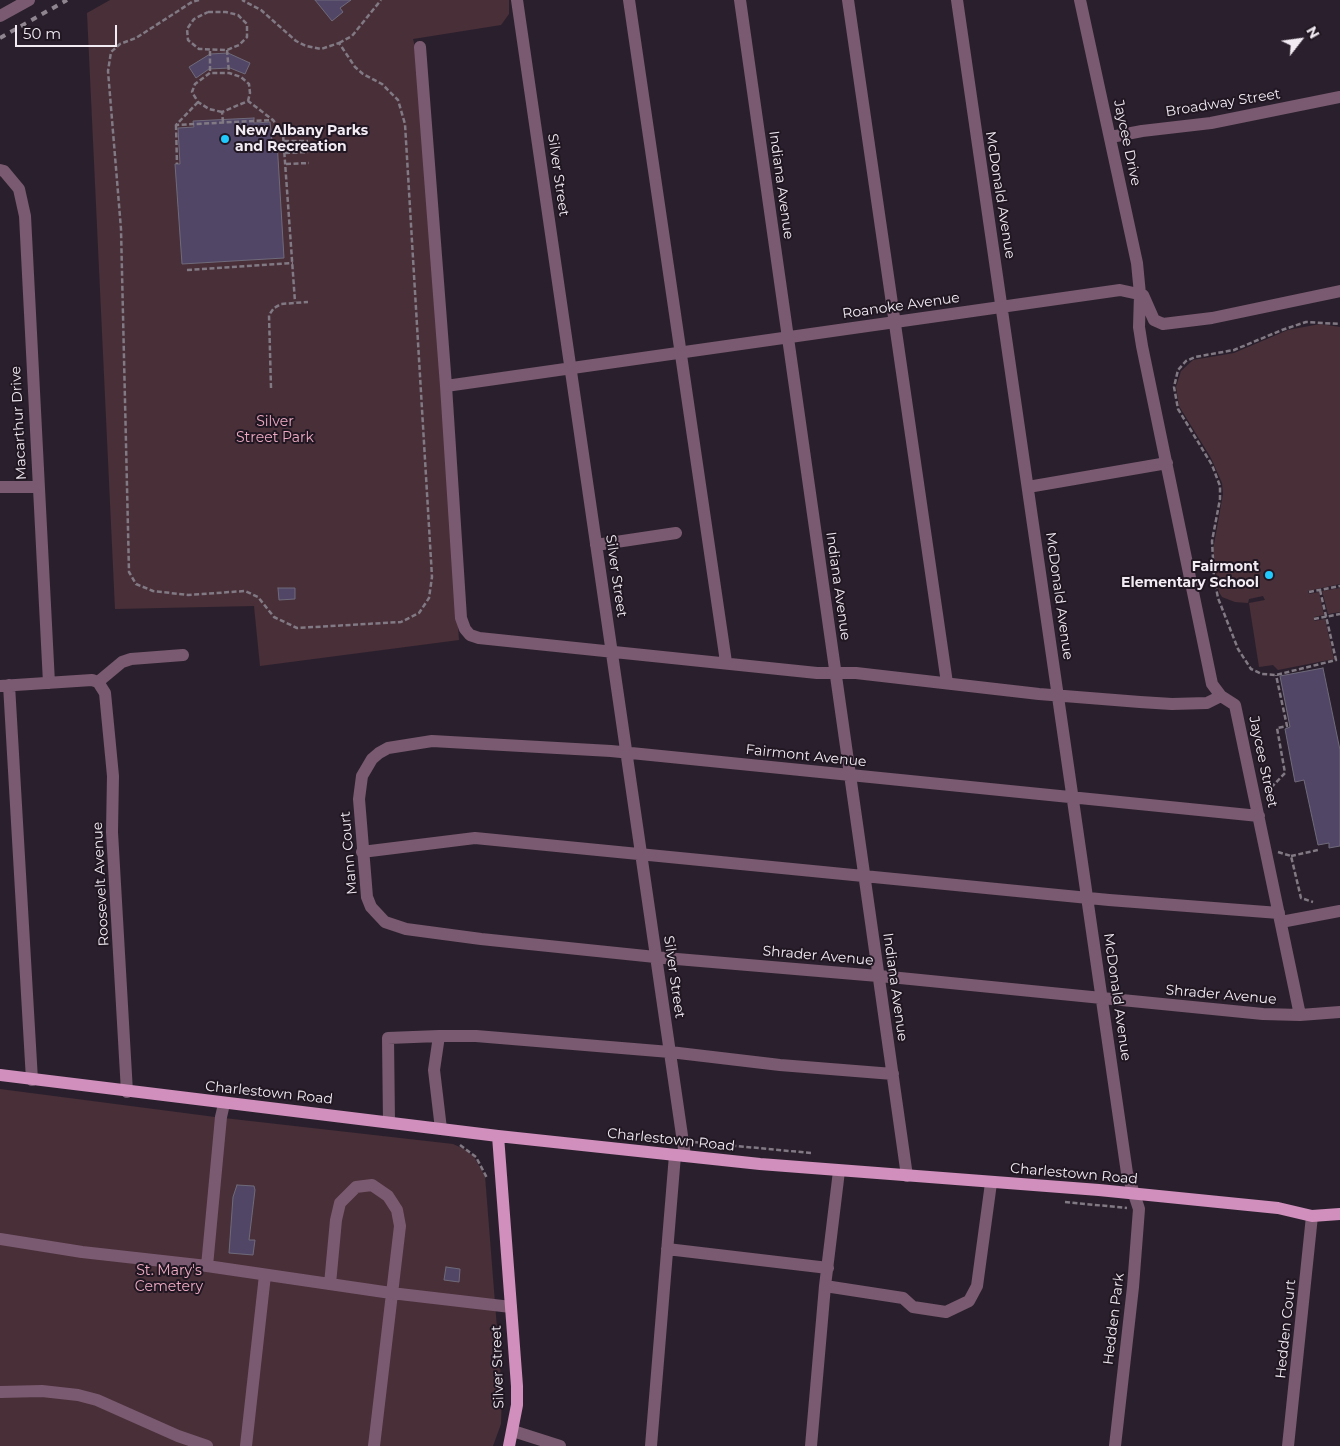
<!DOCTYPE html>
<html>
<head>
<meta charset="utf-8">
<style>
  body { margin:0 }
  #map { position:relative; width:1340px; height:1446px; overflow:hidden; background:#2a202d; font-family:Montserrat,sans-serif }
  canvas { display:block }
  .north { position:absolute; left:1275px; top:15px; width:50px; height:50px; -webkit-text-stroke:4px #201723; paint-order:stroke; rotate:60deg; font-size:14px; font-weight:700; line-height:20px; text-align:center; color:#f2ebf3 }
  .north::after { content:''; display:block; margin:auto; width:18px; height:22px; background:#f2ebf3; clip-path:polygon(50% 0,100% 100%,50% 72%,0 100%) }
  .scale { position:absolute; left:15px; top:25px; width:102px; height:22px; box-sizing:border-box; border:2px solid #f2ebf3; border-top:0; padding-left:6px; font-size:15px; line-height:18px; white-space:nowrap; color:#f2ebf3; -webkit-text-stroke:4px #201723; paint-order:stroke }
</style>
</head>
<body>
<div id="map">
<canvas width="1340" height="1446"></canvas>
<div class="north">N</div>
<div class="scale">50 m</div>
</div>
<script>
const ctx = document.querySelector('canvas').getContext('2d');
ctx.lineJoin = 'round';
function fill(path, color) { ctx.fillStyle = color; ctx.fill(path, 'evenodd'); }
const shape = rows => new Path2D(rows.map(r => 'M' + r).join(''));
function trace(path, color, width, dash) { ctx.strokeStyle = color; ctx.lineWidth = width; ctx.lineCap = dash ? 'butt' : 'round'; ctx.setLineDash(dash || []); ctx.stroke(path); }
function drawText(font, color, halo, rows, align = 'center') {
  ctx.font = font + ' Montserrat,sans-serif'; ctx.lineWidth = 4; ctx.setLineDash([]); ctx.textBaseline = 'middle'; ctx.strokeStyle = halo; ctx.fillStyle = color; for (const [text, x, y, turn = 0] of rows) {
    ctx.save(); ctx.translate(x, y); ctx.rotate((+turn || 0) * Math.PI / 180); ctx.textAlign = isNaN(turn) ? turn : align; if (halo) ctx.strokeText(text, 0, 0); ctx.fillText(text, 0, 0); ctx.restore();
  }
}
const green = shape([
  [110,0,509,0,509,14,501,25,413,39,418,60,459,640,260,666,254,606,115,609,87,13],
  [1320,324,1340,327,1340,584,1308,591,1309,594,1319,592,1324,615,1314,617,1314,621,1325,619,1334,659,1278,670,1273,665,1259,667,1249,603,1265,600,1263,596,1249,599,1248,603,1235,602,1222,597,1219,592,1213,550,1223,494,1222,483,1211,458,1179,406,1176,387,1181,371,1193,360,1234,353,1288,330],
  [1340,588,1340,612,1328,614,1322,591],
  [0,1089,215,1117,453,1144,464,1149,474,1157,485,1176,502,1392,501,1424,493,1446,0,1446]
]);
const building = shape([
  [315,0,351,0,340,8,343,12,332,21,315,0],
  [228,53,250,63,245,74,230,68,209,69,196,78,189,67,210,54,228,53],
  [254,118,254,123,270,122,272,141,277,141,284,258,182,264,175,164,180,164,178,128,194,127,193,121,254,118],
  [278,588,295,588,295,599,279,600,278,588],
  [1323,668,1340,750,1340,846,1329,848,1329,843,1318,845,1304,780,1295,782,1285,729,1290,727,1280,676,1323,668],
  [237,1185,254,1186,255,1190,249,1240,255,1240,253,1255,229,1253,233,1197,237,1185],
  [446,1267,460,1269,459,1282,444,1280,446,1267]
]);
const path = shape([
  [199,0,192,2,136,38,120,44,111,52,108,71,121,229,129,572,136,584,153,591,188,595,245,591,258,597,274,617,297,628,401,622,419,613,429,598,432,577,405,124,398,100,382,84,363,74,355,67,339,43,321,49,306,46,296,41,261,10,242,0],
  [208,12,226,12,238,15,247,24,247,37,239,45,227,50,199,49,188,40,187,29,194,19,208,12],
  [339,43,352,36,381,0],
  [227,50,229,73],
  [210,51,210,73],
  [198,102,176,125,272,120],
  [222,112,209,109,198,102,192,92,195,84,210,73,229,73,241,77,249,84,250,93,248,101],
  [223,122,222,112,248,101,273,120,283,134,295,302],
  [176,125,177,164],
  [284,141,308,141],
  [285,153,308,152],
  [286,164,309,163],
  [187,270,293,263],
  [271,388,269,315,274,308,281,304,308,302],
  [1320,590,1336,660,1276,675,1262,674,1251,669,1238,649,1218,598,1214,577,1212,541,1220,499,1220,486,1212,465,1178,409,1174,387,1178,370,1186,361,1195,357,1234,350,1282,330,1306,322,1340,324],
  [1309,592,1340,586],
  [1314,619,1340,614],
  [1266,793,1285,773,1277,728,1287,726,1276,675],
  [1278,852,1291,856,1301,898,1313,902],
  [1291,856,1318,850],
  [694,1142,811,1153],
  [460,1145,476,1157,487,1178],
  [1065,1202,1127,1208]
]);
const minor = shape([
  [517,0,685,1156],
  [629,0,726,662],
  [740,0,907,1176],
  [848,0,947,683],
  [957,0,1127,1173,1139,1209,1133,1287,1115,1446],
  [1080,0,1137,263,1140,294,1139,327,1142,346,1212,684,1221,696,1235,705,1300,1015],
  [0,16,29,0],
  [420,47,446,386,461,618,465,629,470,635,479,638,817,673,856,673,1039,694,1140,702,1172,704,1207,703,1221,696],
  [1111,137,1142,131,1211,123,1340,97],
  [0,170,4,171,19,189,25,216,49,683],
  [446,386,1120,290,1143,295,1154,320,1163,324,1212,318,1340,291],
  [0,487,37,487],
  [1028,487,1167,463],
  [596,545,676,533],
  [98,682,122,662,131,659,183,655],
  [9,685,32,1080],
  [0,686,92,680,98,682,105,693,113,776,112,832,127,1092],
  [1259,816,611,751,432,741,388,748,379,753,372,759,362,776,359,799,367,897,371,907,385,922,406,929,481,939,665,958,890,977,1263,1014,1300,1015,1340,1012],
  [362,852,475,838,1109,900,1279,913],
  [1281,922,1340,911],
  [224,1104,221,1117,207,1266,391,1293,511,1307],
  [389,1122,388,1038,439,1036],
  [441,1129,434,1070,439,1036,476,1036,670,1052,780,1065,893,1074],
  [0,1239,82,1252,207,1266],
  [667,1249,828,1268],
  [330,1284,336,1220,340,1203,356,1187,372,1185,388,1196,397,1210,400,1226,374,1446],
  [825,1286,903,1298,913,1307,946,1312,969,1301,977,1286,991,1183],
  [0,1392,42,1391,78,1395,97,1400,178,1436,207,1446],
  [513,1431,560,1446],
  [246,1446,265,1275],
  [651,1446,675,1155],
  [811,1446,825,1286,839,1171],
  [1288,1446,1312,1216]
]);
const major = shape([
  [0,1075,498,1136,760,1164,1099,1190,1278,1208,1312,1216,1340,1214],
  [498,1136,517,1386,517,1405,509,1446]
]);
const rail = shape([
  [0,38,67,0]
]);
const markers = [
  [225,139,5,"#21c9fd"],
  [1269,575,5,"#21c9fd"]
];
const streetNames = [
  ["Broadway Street",1223,103,-9],
  ["Jaycee Drive",1127,143,78],
  ["Silver Street",558,175,82],
  ["Indiana Avenue",781,185,82],
  ["McDonald Avenue",1000,195,81],
  ["Roanoke Avenue",901,306,-8],
  ["Macarthur Drive",19,423,-93],
  ["Silver Street",616,576,82],
  ["Indiana Avenue",838,586,82],
  ["McDonald Avenue",1059,596,82],
  ["Fairmont Avenue",806,756,6],
  ["Jaycee Street",1263,762,78],
  ["Mann Court",349,853,-95],
  ["Roosevelt Avenue",101,884,-93],
  ["Shrader Avenue",818,956,5],
  ["Silver Street",674,977,82],
  ["Indiana Avenue",895,987,82],
  ["Shrader Avenue",1221,995,5],
  ["McDonald Avenue",1117,997,82],
  ["Charlestown Road",269,1093,6],
  ["Charlestown Road",671,1140,6],
  ["Charlestown Road",1074,1174,5],
  ["Hedden Park",1114,1319,-83],
  ["Hedden Court",1286,1329,-84],
  ["Silver Street",498,1367,-92]
];
const poiNames = [
  ["New Albany Parks",235,131],
  ["and Recreation",235,147],
  ["Fairmont",1259,567,"right"],
  ["Elementary School",1259,583,"right"]
];
const parkNames = [
  ["Silver",275,422],
  ["Street Park",275,438],
  ["St. Mary's",169,1271],
  ["Cemetery",169,1287]
];
fill(green, '#492f38');
fill(building, '#524667');
trace(building, '#6f6a7a', 1);
trace(path, '#817983', 2.5, [5, 2.5]);
trace(minor, '#7a5a70', 12);
trace(major, '#d08fbc', 12);
trace(rail, '#8e8590', 4, [6, 6]);
for (const [x, y, r, color] of markers) { const dot = new Path2D(); dot.arc(x, y, r, 0, 2 * Math.PI); ctx.fillStyle = color; ctx.fill(dot); trace(dot, '#201723', 2); }
drawText('14px', '#f2ebf3', '#201723', streetNames);
drawText('bold 14px', '#f2ebf3', '#201723', poiNames, 'left');
drawText('14px', '#f0abc3', '#201723', parkNames);
</script>
</body>
</html>
